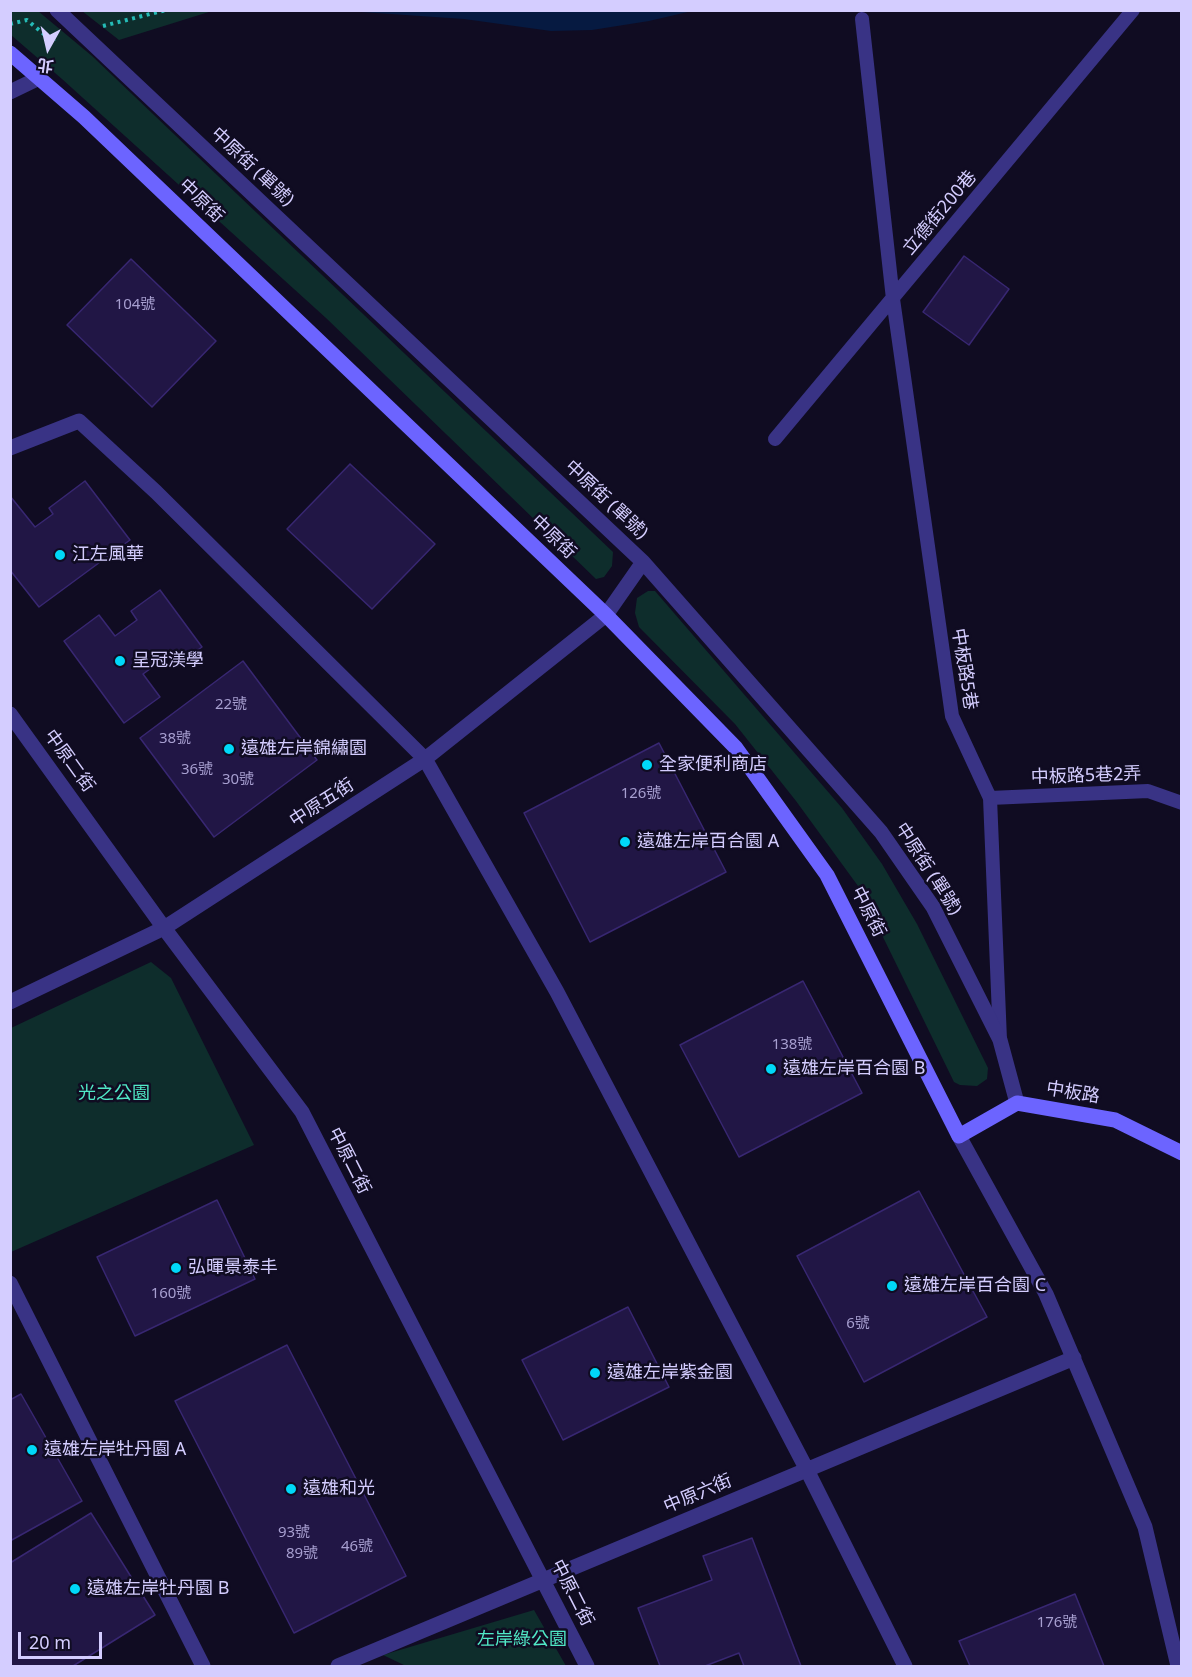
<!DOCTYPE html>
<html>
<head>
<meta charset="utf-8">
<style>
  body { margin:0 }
  #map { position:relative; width:1192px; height:1677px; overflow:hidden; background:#100c22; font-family:"Noto Sans","Noto Sans TC",sans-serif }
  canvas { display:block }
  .frame { position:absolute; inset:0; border:12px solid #d4cdff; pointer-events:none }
  .north { position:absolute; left:18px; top:18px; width:60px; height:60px; -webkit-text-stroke:4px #100c22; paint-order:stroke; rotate:188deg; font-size:16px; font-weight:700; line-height:24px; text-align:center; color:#d4cdff }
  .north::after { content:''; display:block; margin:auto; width:21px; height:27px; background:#d4cdff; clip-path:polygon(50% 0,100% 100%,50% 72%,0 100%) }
  .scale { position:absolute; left:18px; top:1632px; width:84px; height:27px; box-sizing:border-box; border:3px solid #d4cdff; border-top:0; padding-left:8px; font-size:18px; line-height:21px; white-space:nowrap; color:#d4cdff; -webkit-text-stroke:4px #100c22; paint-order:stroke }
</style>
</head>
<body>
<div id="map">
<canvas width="1192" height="1677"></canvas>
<div class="frame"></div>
<div class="north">北</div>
<div class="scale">20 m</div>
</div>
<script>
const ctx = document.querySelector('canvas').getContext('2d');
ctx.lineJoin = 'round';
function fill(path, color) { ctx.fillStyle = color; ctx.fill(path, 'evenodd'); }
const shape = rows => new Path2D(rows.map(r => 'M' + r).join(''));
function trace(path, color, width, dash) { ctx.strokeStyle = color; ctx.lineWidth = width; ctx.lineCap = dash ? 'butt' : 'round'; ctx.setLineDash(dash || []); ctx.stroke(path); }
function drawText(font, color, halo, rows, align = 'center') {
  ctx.font = font + ' "Noto Sans","Noto Sans TC",sans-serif'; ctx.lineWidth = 5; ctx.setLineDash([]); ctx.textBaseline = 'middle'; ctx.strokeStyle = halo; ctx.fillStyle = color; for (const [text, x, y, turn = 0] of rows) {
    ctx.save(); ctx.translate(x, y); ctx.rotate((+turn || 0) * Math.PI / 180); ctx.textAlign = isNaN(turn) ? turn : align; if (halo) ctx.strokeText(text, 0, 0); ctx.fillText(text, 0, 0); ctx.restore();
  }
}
const green = shape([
  [11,10,38,11,92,56,613,552,612,566,604,577,596,579,326,318,62,79,11,35],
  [82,11,212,11,119,40],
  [648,591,655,591,842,808,882,864,917,924,988,1068,987,1079,977,1086,960,1085,954,1082,858,886,796,801,735,724,639,627,635,613,637,598],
  [151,962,171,978,254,1145,11,1252,11,1028],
  [534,1610,566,1666,406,1666,383,1655]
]);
const water = shape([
  [347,11,692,10,692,11,649,21,592,30,551,31,464,19]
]);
const building = shape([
  [964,256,1009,289,969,345,923,312,964,256],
  [131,259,216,341,152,407,67,325,131,259],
  [350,464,435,544,372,609,287,529,350,464],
  [85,481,130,540,39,607,10,570,10,496,35,527,53,514,49,508,85,481],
  [160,590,202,647,175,666,168,656,143,674,160,697,124,723,64,641,99,615,115,636,137,620,131,611,160,590],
  [243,661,317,760,214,837,140,738,243,661],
  [659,743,726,872,590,942,524,813,659,743],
  [803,981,862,1093,739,1157,680,1045,803,981],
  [919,1191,987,1317,864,1382,797,1256,919,1191],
  [217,1200,255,1279,135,1336,97,1257,217,1200],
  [628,1307,669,1387,563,1440,522,1360,628,1307],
  [287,1345,406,1576,294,1633,175,1401,287,1345],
  [21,1394,82,1501,10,1541,10,1400,21,1394],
  [91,1513,155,1615,73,1666,10,1666,10,1563,91,1513],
  [752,1538,801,1666,744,1666,739,1653,705,1666,660,1666,638,1608,712,1580,703,1556,752,1538],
  [1075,1594,1104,1666,970,1666,959,1641,1075,1594]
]);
const path = shape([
  [10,24,27,20,51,40,55,39],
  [103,26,166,10]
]);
const lane = shape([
  [862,19,893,299,952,716,990,798,1000,1040],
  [775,439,1133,10],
  [990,798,1148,791,1182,803]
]);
const street = shape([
  [57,10,643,562,881,832,933,907,1000,1040,1017,1103],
  [10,92,39,78],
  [10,448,79,421,156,492,425,759,557,992,807,1470,905,1666],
  [10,714,164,928,302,1112,587,1666],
  [10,1002,164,928,425,759,606,615,643,562],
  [959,1136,1046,1294,1145,1527,1178,1666],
  [10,1283,203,1666],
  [338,1666,1074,1358]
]);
const secondary = shape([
  [10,53,84,117,606,615,736,748,827,875,959,1136,1017,1103,1115,1120,1182,1153]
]);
const markers = [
  [60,555,6,"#00d8f8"],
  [120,661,6,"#00d8f8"],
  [229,749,6,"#00d8f8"],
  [647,765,6,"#00d8f8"],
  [625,842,6,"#00d8f8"],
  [771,1069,6,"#00d8f8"],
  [176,1268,6,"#00d8f8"],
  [892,1286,6,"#00d8f8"],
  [595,1373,6,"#00d8f8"],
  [32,1450,6,"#00d8f8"],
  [291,1489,6,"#00d8f8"],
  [75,1589,6,"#00d8f8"]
];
const numberNames = [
  ["104號",135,305],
  ["22號",231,705],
  ["38號",175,739],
  ["36號",197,770],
  ["30號",238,780],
  ["126號",641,794],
  ["138號",792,1045],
  ["160號",171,1294],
  ["6號",858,1324],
  ["93號",294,1533],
  ["46號",357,1547],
  ["89號",302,1554],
  ["176號",1057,1623]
];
const streetNames = [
  ["中原街 (單號)",252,167,43],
  ["中原街",201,201,44],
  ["立德街200巷",940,213,-50],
  ["中原街 (單號)",606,500,43],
  ["中原街",553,537,44],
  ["中板路5巷",964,669,81],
  ["中原二街",69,761,54],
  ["中板路5巷2弄",1086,776,-2],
  ["中原五街",322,803,-33],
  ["中原街 (單號)",928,869,57],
  ["中原街",868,912,63],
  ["中板路",1073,1093,9],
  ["中原二街",349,1161,63],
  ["中原六街",698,1494,-23],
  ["中原二街",572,1593,63]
];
const poiNames = [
  ["江左風華",72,555],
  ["呈冠渼學",132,661],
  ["遠雄左岸錦繡園",241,749],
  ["全家便利商店",659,765],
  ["遠雄左岸百合園 A",637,842],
  ["遠雄左岸百合園 B",783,1069],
  ["弘暉景泰丰",188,1268],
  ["遠雄左岸百合園 C",904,1286],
  ["遠雄左岸紫金園",607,1373],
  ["遠雄左岸牡丹園 A",44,1450],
  ["遠雄和光",303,1489],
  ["遠雄左岸牡丹園 B",87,1589]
];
const parkNames = [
  ["光之公園",114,1094],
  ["左岸綠公園",522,1640]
];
fill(green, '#0e2d2c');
fill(water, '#061a41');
fill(building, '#211645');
trace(building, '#382772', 1.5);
trace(path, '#25bbb6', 4, [3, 4.5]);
trace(lane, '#393385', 14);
trace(street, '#393385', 15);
trace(secondary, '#6c64ff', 15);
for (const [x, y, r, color] of markers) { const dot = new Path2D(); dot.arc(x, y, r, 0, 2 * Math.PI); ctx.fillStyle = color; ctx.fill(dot); trace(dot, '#100c22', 2); }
drawText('15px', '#a79fd0', null, numberNames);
drawText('18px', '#d4cdff', '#100c22', streetNames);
drawText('18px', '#d4cdff', '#100c22', poiNames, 'left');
drawText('18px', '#50e8c6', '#100c22', parkNames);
</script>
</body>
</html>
